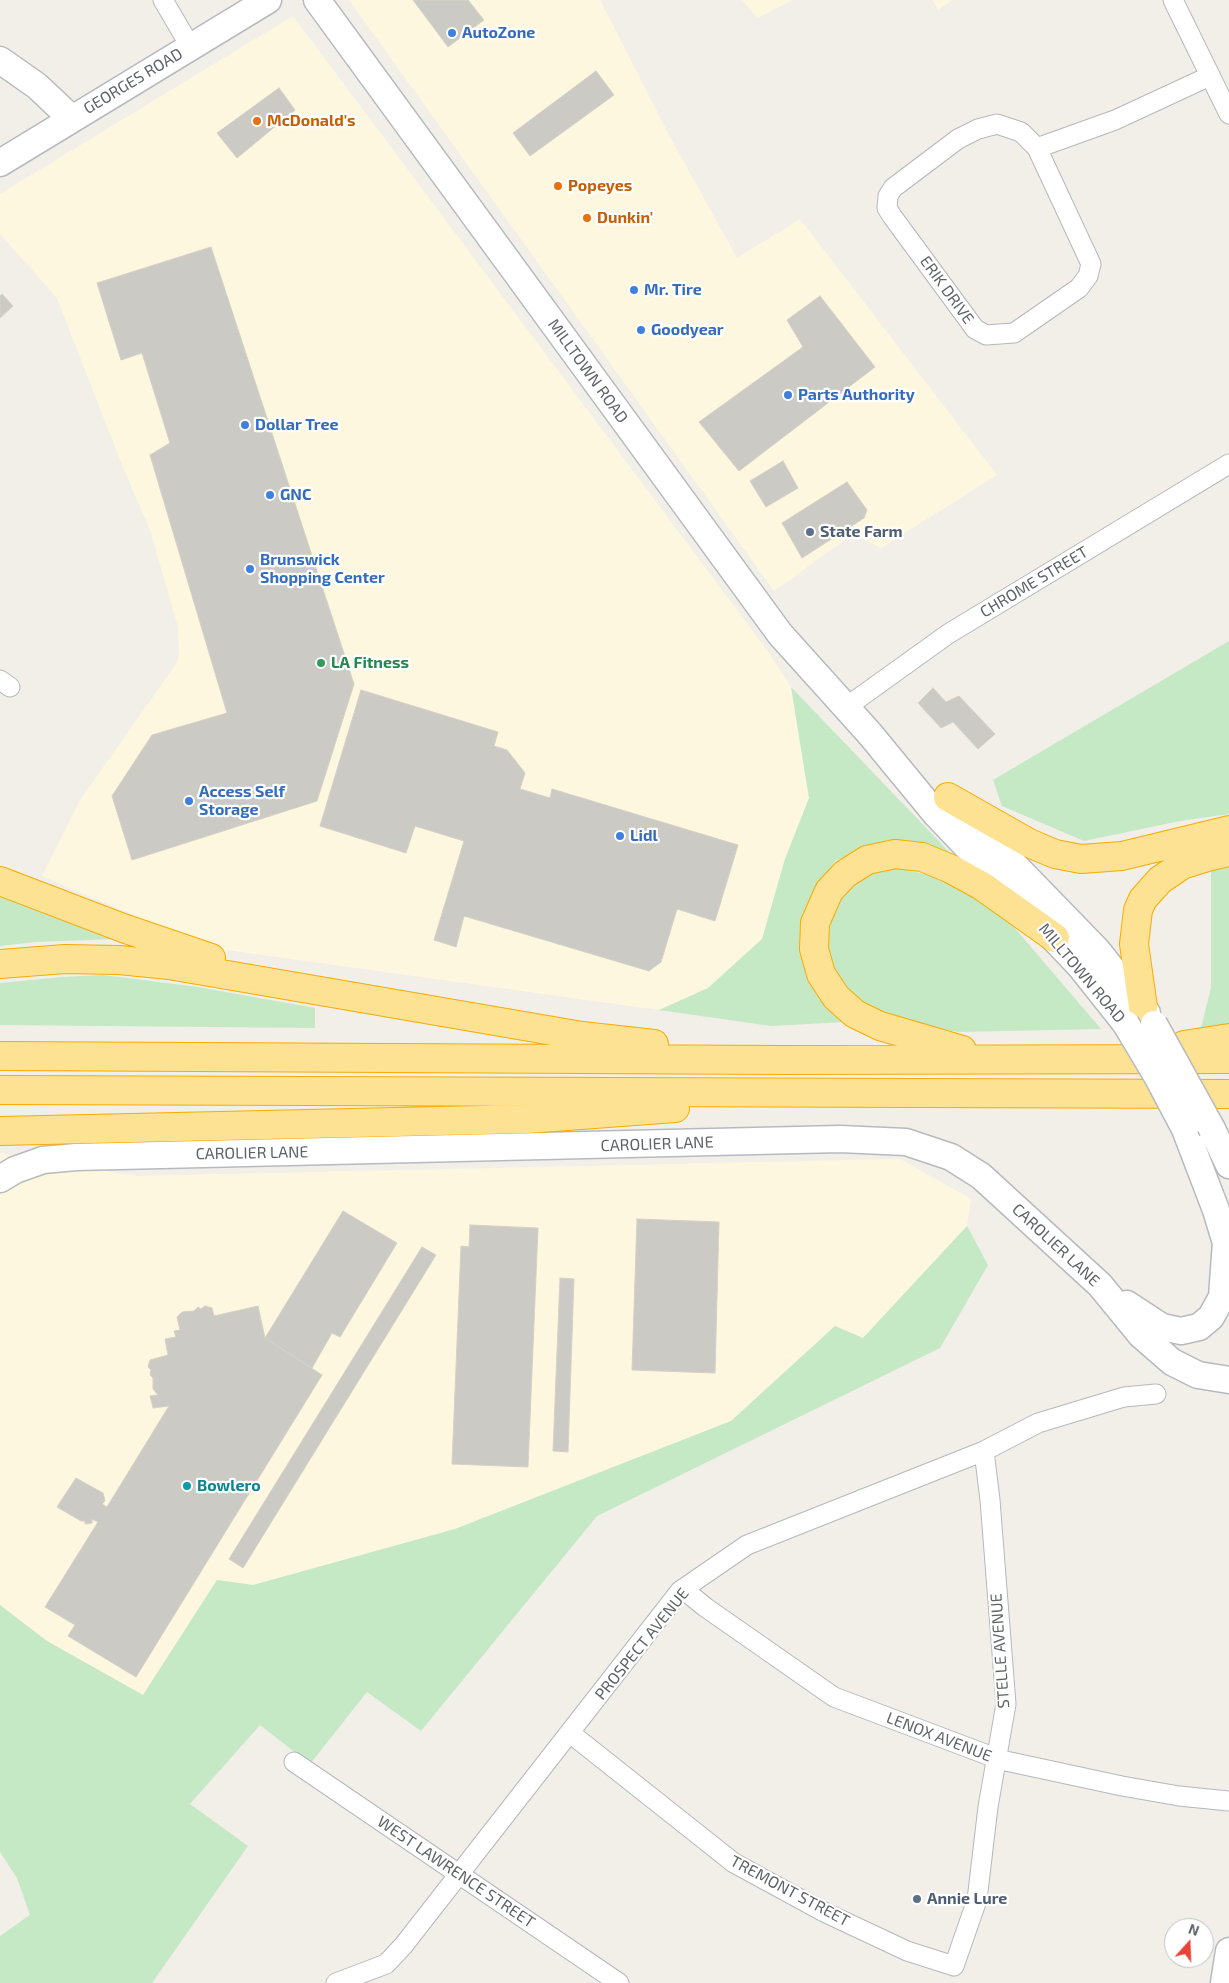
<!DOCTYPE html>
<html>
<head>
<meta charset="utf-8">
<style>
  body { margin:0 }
  #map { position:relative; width:1229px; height:1983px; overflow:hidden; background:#f1efe8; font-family:"Exo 2",sans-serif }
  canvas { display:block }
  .north { position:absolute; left:1164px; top:1918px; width:50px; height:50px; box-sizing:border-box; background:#fff; border:1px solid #bfc1c3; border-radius:50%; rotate:20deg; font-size:14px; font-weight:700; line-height:20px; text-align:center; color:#5f6368 }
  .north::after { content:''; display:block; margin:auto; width:18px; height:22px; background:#ea4335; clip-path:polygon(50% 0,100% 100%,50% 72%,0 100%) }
</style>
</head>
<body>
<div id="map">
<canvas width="1229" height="1983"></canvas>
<div class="north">N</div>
</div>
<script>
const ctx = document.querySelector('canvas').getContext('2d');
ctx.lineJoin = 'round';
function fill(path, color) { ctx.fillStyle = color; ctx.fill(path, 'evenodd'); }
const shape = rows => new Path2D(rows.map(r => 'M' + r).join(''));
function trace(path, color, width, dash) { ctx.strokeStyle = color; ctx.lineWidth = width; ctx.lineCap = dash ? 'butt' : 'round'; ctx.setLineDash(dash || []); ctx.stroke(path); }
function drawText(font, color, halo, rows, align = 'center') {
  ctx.font = font + ' "Exo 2",sans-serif'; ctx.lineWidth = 4.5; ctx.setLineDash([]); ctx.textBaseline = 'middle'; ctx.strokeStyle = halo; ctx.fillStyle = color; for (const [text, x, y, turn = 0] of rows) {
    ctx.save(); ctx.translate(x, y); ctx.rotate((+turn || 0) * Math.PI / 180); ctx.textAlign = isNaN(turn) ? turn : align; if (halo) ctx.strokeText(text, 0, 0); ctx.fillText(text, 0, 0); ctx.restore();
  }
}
const commercial = shape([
  [349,0,600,0,669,135,737,258,800,219,997,475,881,548,853,534,774,591],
  [742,0,792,0,758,18],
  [932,0,953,0,938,10],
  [293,16,769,653,791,687,809,798,785,859,762,939,708,988,659,1010,212,948,42,876,80,800,176,664,179,654,178,627,150,530,122,465,57,298,0,234,0,194],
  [0,1153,136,1176,900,1159,971,1199,967,1226,863,1338,835,1326,731,1421,455,1529,253,1585,217,1580,143,1695,47,1641,0,1605]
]);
const green = shape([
  [1229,641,1229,814,1180,821,1084,841,1002,806,993,780],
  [791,687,957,860,888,840,835,861,800,923,813,988,845,1022,771,1026,659,1010,708,988,762,939,785,859,809,798],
  [1229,864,1229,1025,1201,1028,1211,988,1211,865],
  [892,867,953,880,1008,920,1101,1029,958,1032,887,1018,841,990,824,945,834,904,854,879],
  [0,891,117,939,35,942,0,946],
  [103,975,198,987,315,1008,315,1028,0,1025,0,983,62,977],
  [967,1226,988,1265,940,1348,597,1516,421,1731,367,1692,310,1764,260,1725,190,1804,248,1846,152,1983,0,1983,0,1936,30,1915,17,1878,0,1852,0,1605,47,1641,143,1695,217,1580,253,1585,455,1529,731,1421,835,1326,863,1338]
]);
const building = shape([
  [413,0,468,0,484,20,448,47,413,0],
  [596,71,614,95,530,156,513,133,596,71],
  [279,88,295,110,237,158,217,133,279,88],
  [211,247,354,684,317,801,132,860,112,796,152,735,227,713,150,455,170,443,142,353,121,360,97,283,211,247],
  [2,294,13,306,0,318,0,296,2,294],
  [820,296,875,367,739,471,699,422,803,347,787,320,820,296],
  [783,461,798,488,766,507,750,481,783,461],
  [847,482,867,510,864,518,802,558,782,523,847,482],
  [933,688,946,702,959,696,995,734,978,749,953,722,941,728,918,703,933,688],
  [361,690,498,732,494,746,507,750,525,773,520,789,550,798,552,789,738,845,715,921,677,909,661,962,649,971,464,916,456,947,434,940,464,841,415,826,406,853,320,826,361,690],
  [343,1211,397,1243,340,1337,332,1333,312,1368,265,1338,343,1211],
  [637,1219,719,1222,715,1373,632,1370,637,1219],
  [470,1225,538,1228,528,1467,452,1464,461,1246,469,1247,470,1225],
  [422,1247,436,1255,243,1568,229,1559,422,1247],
  [560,1278,574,1279,568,1452,553,1451,560,1278],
  [205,1306,212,1308,214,1316,258,1306,265,1338,322,1375,136,1677,68,1636,75,1625,45,1607,98,1522,92,1519,92,1523,85,1524,85,1521,81,1521,57,1507,76,1478,103,1493,105,1501,102,1504,107,1507,169,1406,153,1408,150,1396,158,1395,153,1389,153,1378,150,1375,151,1370,148,1367,150,1360,168,1355,165,1339,176,1337,174,1331,180,1330,177,1317,182,1312,194,1311,198,1307,201,1309,205,1306]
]);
const street = shape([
  [163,0,190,46],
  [1173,0,1229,114],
  [1037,148,1091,264,1088,276,1079,288,1014,333,986,335,975,329,892,216,887,208,888,196,893,188,958,139,978,129,997,124,1021,132,1037,148,1115,120,1210,76],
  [0,680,10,687],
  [845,708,948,634,1229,464],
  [683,1589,705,1607,834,1697,1001,1760,1122,1786,1179,1796,1229,1801],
  [570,1733,734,1863,824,1912,907,1951,954,1966,977,1900,988,1807,1006,1704,990,1500,984,1451],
  [294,1762,619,1983],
  [336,1983,386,1964,403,1946,680,1591,747,1545,984,1451,1038,1423,1124,1397,1156,1394]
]);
const secondary = shape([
  [317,0,780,634,870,734,935,813,1080,966,1126,1024],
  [0,60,37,86,71,118],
  [0,163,268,0],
  [959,808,1097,950,1147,1013],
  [1185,1129,1216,1210,1229,1253],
  [1212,1129,1229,1165],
  [0,1179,15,1170,43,1160,76,1157,840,1139,906,1142,951,1157,981,1176,1100,1285,1141,1335,1172,1362,1198,1375,1229,1380],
  [1127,1304,1162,1327,1181,1331,1199,1327,1211,1317,1222,1297,1226,1242],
  [1224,1983,1229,1951]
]);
const highway = shape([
  [948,797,1029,843,1055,854,1081,859,1122,856,1229,830],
  [0,881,123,928,211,958],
  [0,964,65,959,119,960,169,965,582,1036,654,1044],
  [1143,1007,1134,944,1138,910,1143,899,1160,880,1182,865,1211,856,1229,852],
  [1184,1045,1229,1038],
  [962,1050,880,1026,855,1014,836,997,821,974,814,949,815,923,829,891,845,874,867,860,895,854,922,857,951,869,982,886,1055,938],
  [0,1056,779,1060,1229,1059],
  [0,1090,1229,1094],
  [0,1131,527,1119,675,1108]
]);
const secondaryBridge = shape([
  [1126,1024,1157,1076,1185,1129],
  [1154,1024,1212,1129]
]);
const markers = [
  [452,33,5,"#3f7fe0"],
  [257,121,5,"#e8710a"],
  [558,186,5,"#e8710a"],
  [587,218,5,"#e8710a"],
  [634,290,5,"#3f7fe0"],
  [641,330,5,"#3f7fe0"],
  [788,395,5,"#3f7fe0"],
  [245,425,5,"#3f7fe0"],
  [270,495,5,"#3f7fe0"],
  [810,532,5,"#5c6f8a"],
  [250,569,5,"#3f7fe0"],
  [321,663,5,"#2e9e5b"],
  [189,801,5,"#3f7fe0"],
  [620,836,5,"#3f7fe0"],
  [187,1486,5,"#0f9aa8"],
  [917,1899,5,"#5c6f8a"]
];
const shopNames = [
  ["AutoZone",462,33],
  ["Mr. Tire",644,290],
  ["Goodyear",651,330],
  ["Parts Authority",798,395],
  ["Dollar Tree",255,425],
  ["GNC",280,495],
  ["Brunswick",260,560],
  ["Shopping Center",260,578],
  ["Access Self",199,792],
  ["Storage",199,810],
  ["Lidl",630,836]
];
const streetNames = [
  ["GEORGES ROAD",133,81,-31],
  ["ERIK DRIVE",947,290,54],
  ["MILLTOWN ROAD",588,371,54],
  ["CHROME STREET",1034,582,-31],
  ["MILLTOWN ROAD",1082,973,50],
  ["CAROLIER LANE",657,1144,-2],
  ["CAROLIER LANE",252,1153,-1],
  ["CAROLIER LANE",1056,1245,43],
  ["PROSPECT AVENUE",642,1644,-51],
  ["STELLE AVENUE",1000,1651,-94],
  ["LENOX AVENUE",939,1737,21],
  ["WEST LAWRENCE STREET",456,1872,34],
  ["TREMONT STREET",790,1891,28]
];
const foodNames = [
  ["McDonald's",267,121],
  ["Popeyes",568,186],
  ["Dunkin'",597,218]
];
const serviceNames = [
  ["State Farm",820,532],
  ["Annie Lure",927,1899]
];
const leisureNames = [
  ["LA Fitness",331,663]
];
const cultureNames = [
  ["Bowlero",197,1486]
];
fill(commercial, '#fef7e0');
fill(green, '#c5e8c5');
fill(building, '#cccac5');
trace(building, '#d6d1c6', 1);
trace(street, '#b5b8bc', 21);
trace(secondary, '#b6babf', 29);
trace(highway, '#f9ab00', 30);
trace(street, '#fff', 19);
trace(secondary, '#fff', 26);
trace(highway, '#fde293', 28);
trace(secondaryBridge, '#b6babf', 29, []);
trace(secondaryBridge, '#fff', 26);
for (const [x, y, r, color] of markers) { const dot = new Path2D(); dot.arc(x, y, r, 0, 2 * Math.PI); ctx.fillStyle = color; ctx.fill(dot); trace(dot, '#fff', 2); }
drawText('bold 16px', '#366cbe', '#fff', shopNames, 'left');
drawText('16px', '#5f6368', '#fff', streetNames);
drawText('bold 16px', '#c56008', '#fff', foodNames, 'left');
drawText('bold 16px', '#4e5e75', '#fff', serviceNames, 'left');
drawText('bold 16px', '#27864d', '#fff', leisureNames, 'left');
drawText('bold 16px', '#0d838f', '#fff', cultureNames, 'left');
</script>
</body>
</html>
